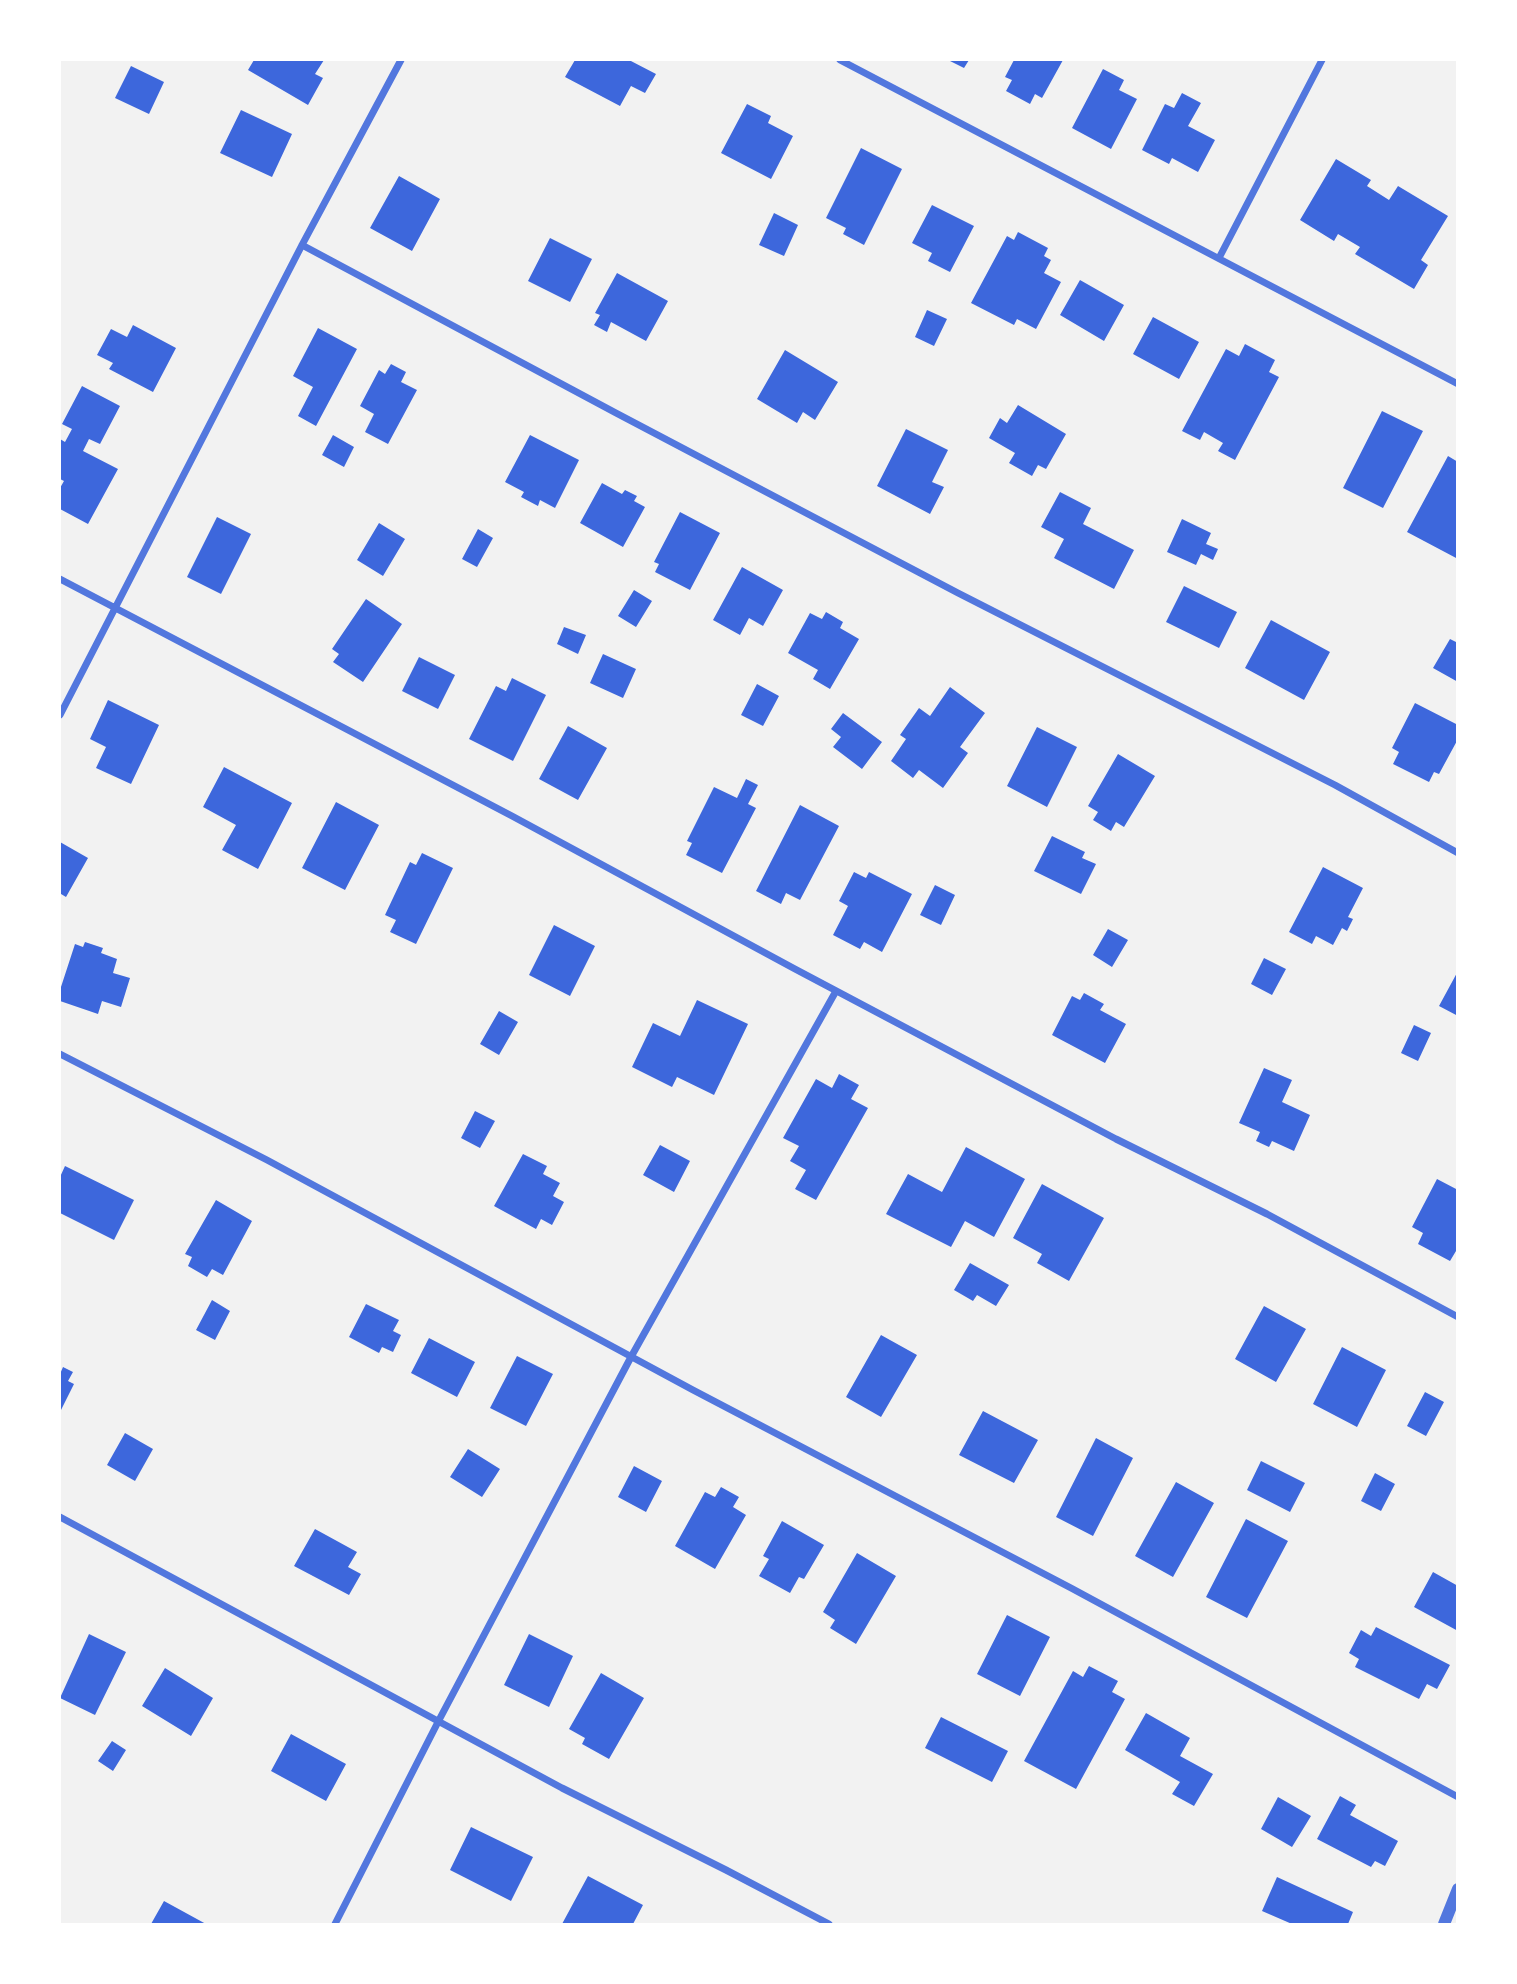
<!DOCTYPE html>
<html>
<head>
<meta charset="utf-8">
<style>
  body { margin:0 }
  #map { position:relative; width:1517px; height:1984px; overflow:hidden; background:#f2f2f2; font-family:"Noto Serif",serif }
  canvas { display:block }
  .frame { position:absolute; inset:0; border:61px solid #fff; pointer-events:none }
</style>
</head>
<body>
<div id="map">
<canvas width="1517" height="1984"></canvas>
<div class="frame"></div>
</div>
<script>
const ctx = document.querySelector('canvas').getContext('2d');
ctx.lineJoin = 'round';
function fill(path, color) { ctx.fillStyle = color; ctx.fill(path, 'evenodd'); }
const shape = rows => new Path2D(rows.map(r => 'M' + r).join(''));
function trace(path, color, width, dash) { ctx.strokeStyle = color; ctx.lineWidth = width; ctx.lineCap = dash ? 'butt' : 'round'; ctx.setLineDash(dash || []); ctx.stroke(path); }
const building = shape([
  [254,60,324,60,315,74,323,78,308,105,248,70],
  [575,60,629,60,656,74,645,93,631,86,620,106,565,77],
  [948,60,969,60,964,68],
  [1014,60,1063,60,1042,98,1035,94,1030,104,1006,91,1012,80,1005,77],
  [131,66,164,82,149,114,115,98],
  [1103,69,1124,80,1119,90,1137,99,1111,149,1072,128],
  [1182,93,1201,103,1188,126,1215,140,1198,172,1172,158,1169,164,1142,150,1165,104,1174,108],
  [747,104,771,116,768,123,793,136,771,179,721,153],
  [241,110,292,134,272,177,220,153],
  [861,148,902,169,864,245,843,234,846,228,826,218],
  [1336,159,1371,180,1367,186,1389,200,1398,186,1448,216,1421,260,1428,265,1414,289,1355,254,1360,247,1338,234,1334,241,1300,220],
  [399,176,440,199,412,251,370,228],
  [932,205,974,226,950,272,928,261,932,253,912,243],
  [774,213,798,225,784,256,759,245],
  [1018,232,1048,248,1044,256,1051,260,1044,273,1061,282,1036,329,1017,319,1014,325,971,303,1007,236,1014,240],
  [550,238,592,259,570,302,528,281],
  [617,273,668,301,646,341,611,322,607,332,594,325,600,315,595,313],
  [1080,280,1124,305,1104,341,1060,315],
  [927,310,947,319,934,346,915,337],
  [1153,317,1199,342,1179,379,1133,354],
  [133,325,176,348,153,392,109,369,113,363,97,355,111,329,127,337],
  [318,328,357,349,316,426,298,416,313,387,293,376],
  [1245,344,1275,360,1269,372,1279,377,1235,460,1218,451,1223,443,1204,432,1200,440,1182,431,1226,349,1239,356],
  [785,350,838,382,815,420,803,412,797,423,757,399],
  [391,364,406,372,401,382,417,390,388,444,365,432,374,414,360,406,379,370,385,374],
  [82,386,120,406,100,444,89,439,83,451,118,469,88,524,60,509,60,488,64,481,60,479,60,439,65,442,72,429,62,424],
  [1018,405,1066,434,1046,469,1038,465,1032,476,1009,463,1015,453,989,438,1000,418,1007,423],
  [1382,411,1423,431,1383,508,1343,488],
  [906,429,948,450,932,482,944,487,930,514,877,486],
  [333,435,354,447,344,467,322,455],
  [530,435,579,460,555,508,540,500,538,506,521,497,524,492,505,482],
  [1448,456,1458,462,1458,559,1407,532],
  [602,483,622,494,625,490,637,496,634,501,645,507,623,547,580,523],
  [1060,492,1091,508,1083,524,1134,550,1114,589,1054,558,1064,539,1041,527],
  [680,512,720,533,690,590,655,572,659,564,654,562],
  [217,517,251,534,221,594,187,577],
  [1182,519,1211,533,1206,544,1218,549,1213,560,1201,554,1196,565,1167,552],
  [379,523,405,539,383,576,357,560],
  [478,529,493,538,477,567,462,559],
  [742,567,783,590,763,626,749,618,740,635,713,620],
  [1184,586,1237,612,1219,648,1166,622],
  [634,590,652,601,636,627,618,616],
  [366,599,402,624,363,682,333,662,339,654,332,649],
  [826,612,843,622,840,628,859,639,830,689,813,679,818,670,788,653,810,613,822,619],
  [1271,620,1330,652,1304,700,1245,668],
  [564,627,586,635,578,654,557,644],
  [1450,639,1458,643,1458,682,1433,668],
  [603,654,636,669,623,698,590,683],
  [419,657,455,675,438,709,402,691],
  [512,678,546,695,513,761,469,739,496,686,506,691],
  [757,684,779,696,763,726,741,715],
  [950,687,985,713,960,747,968,753,943,788,919,770,913,778,891,761,906,739,900,735,919,708,930,716],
  [108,700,159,725,131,784,96,768,106,747,90,739],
  [1415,703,1458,725,1458,739,1439,774,1434,772,1429,782,1393,764,1399,752,1392,748],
  [843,713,882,742,862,769,833,747,841,737,831,729],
  [568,726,607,748,578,800,539,779],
  [1037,727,1077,747,1047,807,1007,786],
  [1118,754,1155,776,1124,827,1116,822,1111,831,1093,820,1098,812,1088,806],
  [224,767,292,803,258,869,222,850,236,825,203,807],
  [746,779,758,785,748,804,756,808,722,873,686,855,692,843,687,841,714,787,737,798],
  [336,802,379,825,345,890,302,868],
  [800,805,839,826,800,900,786,893,781,904,756,891],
  [1052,836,1085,852,1082,858,1096,864,1081,894,1034,871],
  [60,842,88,858,66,897,61,894,60,898],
  [422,853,453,868,416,944,390,932,396,920,385,915,410,862,416,865],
  [1323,867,1363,888,1348,917,1353,919,1347,931,1342,928,1333,945,1316,936,1312,944,1289,932],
  [854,872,866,878,869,872,912,894,882,952,864,942,860,949,833,935,848,906,839,901],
  [935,885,955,895,941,925,920,915],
  [554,925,595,946,570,996,529,975],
  [1108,929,1128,940,1112,967,1093,955],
  [85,942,103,948,101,953,117,959,113,973,130,978,121,1007,102,1001,98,1014,60,1001,60,990,75,944,83,947],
  [1264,958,1286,969,1272,995,1251,984],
  [1458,971,1458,1016,1439,1006],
  [1084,993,1104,1004,1100,1010,1126,1024,1105,1063,1052,1035,1072,996,1080,1000],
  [697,1000,748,1024,714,1095,677,1077,672,1087,632,1067,653,1023,680,1036],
  [499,1011,518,1022,499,1055,480,1044],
  [1414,1025,1431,1033,1418,1061,1401,1053],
  [1264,1068,1292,1080,1282,1102,1310,1115,1294,1151,1272,1141,1269,1147,1256,1141,1260,1132,1239,1123],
  [839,1074,859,1085,851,1099,868,1108,816,1200,795,1189,806,1170,790,1161,799,1146,783,1138,816,1079,832,1088],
  [475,1111,495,1121,480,1148,461,1138],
  [660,1145,690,1161,674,1192,643,1175],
  [966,1147,1025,1179,994,1237,965,1221,951,1247,886,1214,908,1174,942,1192],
  [523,1154,547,1166,543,1174,560,1183,553,1196,564,1202,552,1225,541,1219,536,1229,494,1206],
  [65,1166,134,1200,114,1240,60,1213,60,1177],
  [1437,1179,1458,1190,1458,1252,1456,1251,1450,1261,1418,1244,1423,1233,1412,1227],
  [1042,1184,1104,1218,1069,1281,1037,1263,1042,1254,1013,1238],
  [216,1200,252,1221,223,1275,212,1269,207,1277,188,1266,192,1257,185,1254],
  [970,1263,1009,1285,996,1306,977,1295,973,1301,954,1290],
  [212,1300,230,1311,215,1340,196,1330],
  [366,1304,399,1320,393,1331,401,1335,393,1352,382,1347,379,1353,349,1337],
  [1264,1306,1306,1329,1276,1382,1235,1359],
  [881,1335,917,1355,881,1417,846,1397],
  [429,1338,475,1362,457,1397,411,1373],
  [1342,1347,1386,1370,1357,1427,1313,1404],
  [517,1356,553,1374,526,1426,490,1408],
  [63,1367,73,1372,68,1381,74,1384,60,1412,60,1374],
  [1425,1392,1444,1402,1426,1436,1407,1426],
  [983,1411,1038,1440,1014,1483,959,1455],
  [125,1433,153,1449,135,1481,107,1465],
  [1096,1438,1133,1458,1093,1536,1056,1517],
  [468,1449,500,1469,482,1497,450,1477],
  [1261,1461,1305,1483,1290,1512,1247,1490],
  [634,1466,662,1481,646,1512,618,1497],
  [1375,1473,1395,1484,1381,1511,1361,1501],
  [1176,1482,1214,1503,1173,1577,1135,1556],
  [721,1487,739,1497,733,1507,746,1515,715,1569,675,1546,705,1492,715,1497],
  [1246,1519,1288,1541,1247,1618,1206,1597],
  [782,1521,824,1545,804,1579,799,1577,790,1593,759,1576,769,1559,763,1556],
  [315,1529,357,1552,348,1567,361,1574,349,1595,294,1566],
  [857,1553,896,1576,856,1644,830,1628,835,1620,823,1612],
  [1433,1572,1458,1586,1458,1631,1414,1607],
  [1007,1615,1050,1637,1020,1696,977,1674],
  [1376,1627,1450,1665,1437,1689,1427,1684,1419,1699,1355,1667,1359,1659,1349,1653,1361,1630,1371,1636],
  [89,1634,126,1652,95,1715,60,1698],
  [529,1634,573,1656,549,1707,504,1685],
  [1089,1666,1118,1681,1112,1692,1125,1699,1076,1789,1024,1761,1073,1671,1083,1677],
  [165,1668,213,1698,191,1736,142,1706],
  [601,1673,644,1698,609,1759,582,1744,585,1738,569,1729],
  [1146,1713,1190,1738,1180,1756,1213,1774,1194,1806,1172,1794,1180,1782,1125,1750],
  [941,1717,1008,1751,992,1782,925,1748],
  [291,1734,346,1764,326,1801,271,1771],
  [112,1741,126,1750,113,1771,98,1761],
  [1340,1796,1356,1805,1350,1815,1398,1841,1385,1866,1375,1861,1371,1867,1317,1839],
  [1278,1797,1311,1816,1292,1847,1261,1829],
  [471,1827,533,1857,511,1901,450,1870],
  [588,1876,643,1905,633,1924,562,1924],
  [1277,1877,1353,1912,1348,1924,1292,1924,1262,1911],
  [164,1901,206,1924,151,1924]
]);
const minor = shape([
  [840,60,1458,384],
  [302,245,616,413,958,593,1335,785,1458,853],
  [1219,258,1322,60],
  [60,579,512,816,795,969,1116,1139,1267,1214,1458,1317],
  [60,715,302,245,401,60],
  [60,1054,267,1160,693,1390,1071,1588,1458,1797],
  [60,1517,562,1788,726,1870,829,1924],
  [335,1924,438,1722,631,1357,836,991]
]);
const tertiary = shape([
  [1444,1924,1458,1889]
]);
fill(building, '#3d67dc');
trace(minor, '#5277de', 7);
trace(tertiary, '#5277de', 12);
</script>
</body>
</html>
